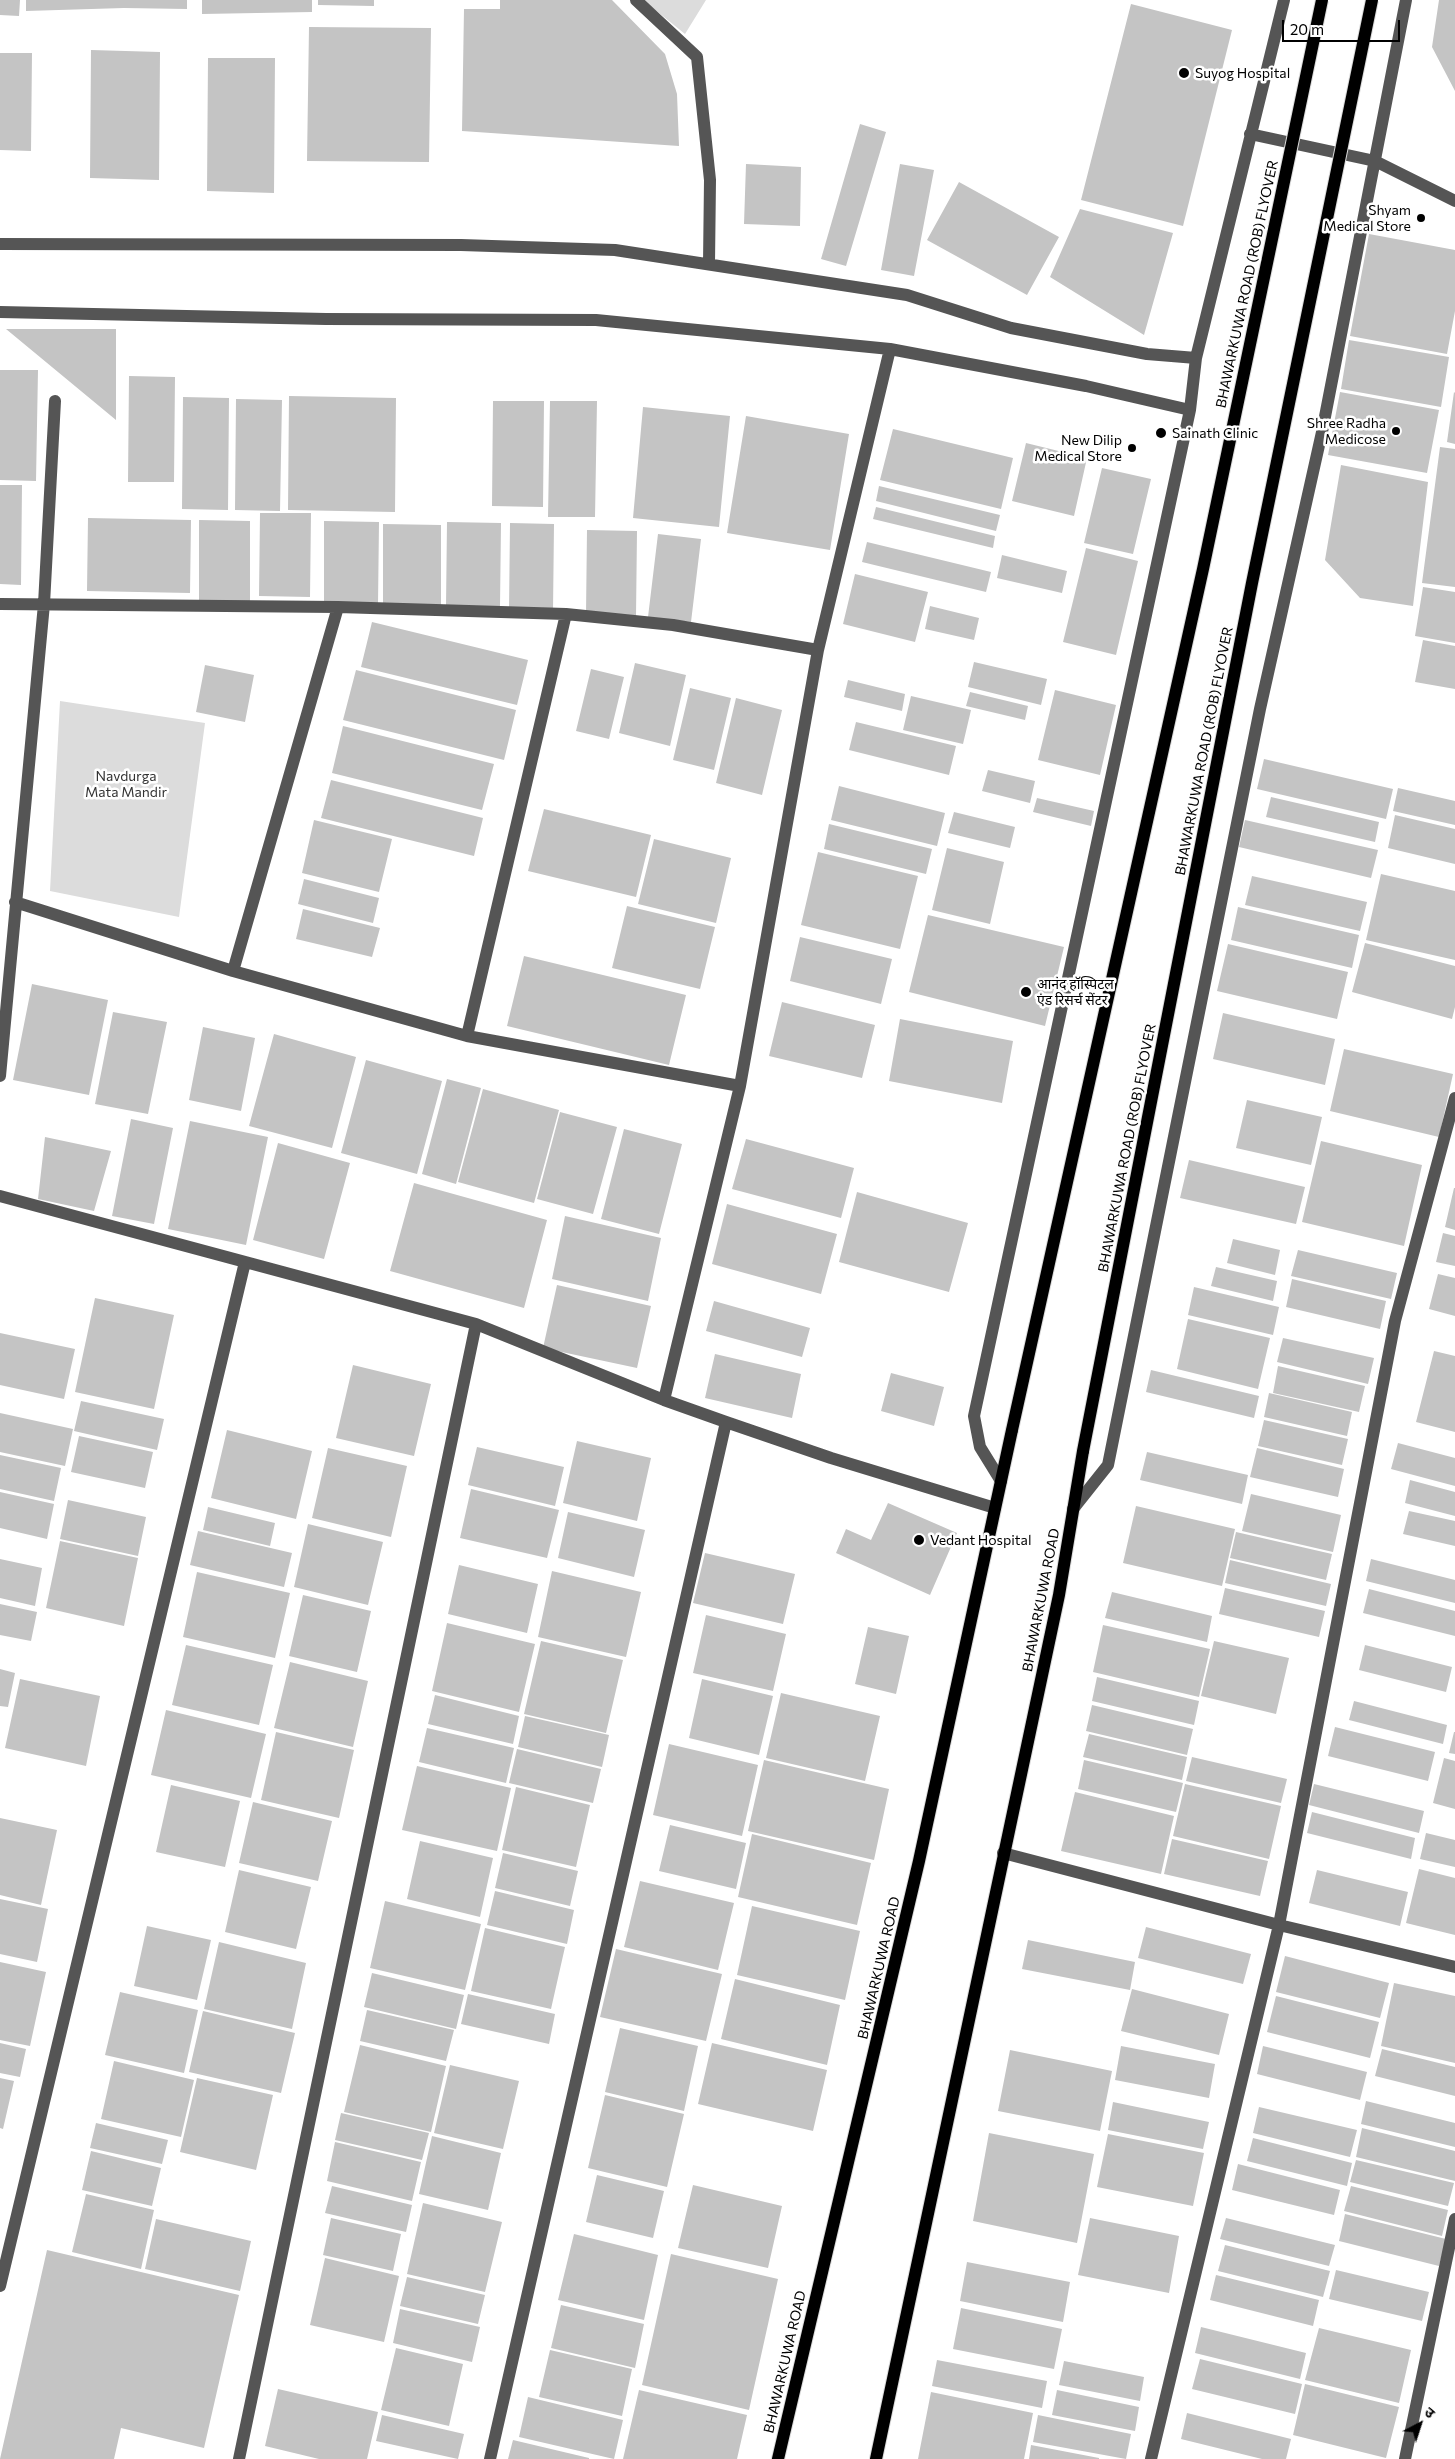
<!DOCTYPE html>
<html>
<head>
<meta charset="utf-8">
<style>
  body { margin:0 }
  #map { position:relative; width:1455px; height:2459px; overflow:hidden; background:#fff; font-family:Commissioner,"Noto Sans Devanagari",sans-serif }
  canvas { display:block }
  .north { position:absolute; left:1395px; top:2399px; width:50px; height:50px; -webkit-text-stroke:4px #fff; paint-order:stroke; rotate:40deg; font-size:14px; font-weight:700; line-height:20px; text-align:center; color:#000 }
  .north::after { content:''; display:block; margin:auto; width:18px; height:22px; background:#000; clip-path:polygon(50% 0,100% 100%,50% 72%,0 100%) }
  .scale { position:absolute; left:1282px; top:20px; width:118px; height:22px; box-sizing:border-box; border:2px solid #000; border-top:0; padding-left:6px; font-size:15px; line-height:18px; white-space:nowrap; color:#000; -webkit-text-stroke:4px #fff; paint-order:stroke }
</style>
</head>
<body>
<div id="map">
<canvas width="1455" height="2459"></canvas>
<div class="north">उ</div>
<div class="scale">20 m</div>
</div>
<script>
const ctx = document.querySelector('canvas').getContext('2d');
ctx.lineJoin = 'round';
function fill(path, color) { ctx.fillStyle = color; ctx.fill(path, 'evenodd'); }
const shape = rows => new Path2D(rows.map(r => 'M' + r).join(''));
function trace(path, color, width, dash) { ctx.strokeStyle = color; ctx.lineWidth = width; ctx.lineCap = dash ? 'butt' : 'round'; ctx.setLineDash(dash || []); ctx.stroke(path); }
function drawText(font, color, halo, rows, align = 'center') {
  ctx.font = font + ' Commissioner,"Noto Sans Devanagari",sans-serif'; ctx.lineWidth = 5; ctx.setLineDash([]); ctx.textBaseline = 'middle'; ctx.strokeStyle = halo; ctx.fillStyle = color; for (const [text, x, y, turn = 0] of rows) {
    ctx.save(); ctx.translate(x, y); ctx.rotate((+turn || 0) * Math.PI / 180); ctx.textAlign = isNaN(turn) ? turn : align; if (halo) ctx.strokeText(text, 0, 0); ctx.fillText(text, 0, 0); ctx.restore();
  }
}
const green = shape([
  [643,0,706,0,685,34],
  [60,701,205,723,179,917,50,891]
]);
const building = shape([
  [0,0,20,0,19,16,0,15],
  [26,0,187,0,187,9,124,8,26,11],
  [202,0,312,0,312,12,202,14],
  [318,0,374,0,374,6,318,5],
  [500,0,612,0,665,54,677,94,679,146,462,131,464,9,500,9],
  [1439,0,1455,0,1455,91,1432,47],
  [1131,4,1232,30,1183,226,1081,200],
  [309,27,431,28,429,162,307,161],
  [91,50,160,52,159,180,90,178],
  [0,53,32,53,31,151,0,150],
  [208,58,275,58,274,193,207,191],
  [860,124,886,132,846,266,821,259],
  [746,164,801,167,800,226,744,224],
  [900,164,934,170,914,276,881,270],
  [959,182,1059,237,1027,295,927,240],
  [1080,209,1173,233,1144,335,1050,277],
  [1369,234,1455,250,1455,311,1447,354,1350,336],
  [6,329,116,329,116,420],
  [1349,340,1449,357,1441,407,1341,389],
  [0,370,38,370,36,481,0,480],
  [129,376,175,377,174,482,128,482],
  [1340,392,1439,410,1427,473,1328,455],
  [1454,392,1455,393,1455,444,1447,442],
  [289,396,396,398,395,512,288,510],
  [183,397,229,398,228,510,182,509],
  [236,399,282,400,280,511,235,510],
  [493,401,544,401,543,507,492,506],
  [550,401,597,401,595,517,548,517],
  [643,407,730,416,719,527,633,518],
  [746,416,849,434,830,550,727,533],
  [893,429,1013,458,1001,509,880,480],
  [1026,443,1087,458,1074,516,1012,501],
  [1440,447,1455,449,1455,587,1422,583],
  [1341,465,1428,482,1413,606,1360,598,1325,560],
  [1102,468,1151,479,1133,554,1084,543],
  [0,485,22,485,21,585,0,584],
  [879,486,1000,515,996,531,876,501],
  [876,507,995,536,993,548,873,519],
  [260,513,311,513,310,597,259,596],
  [88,518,191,520,190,593,87,591],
  [199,520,250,521,250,603,199,601],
  [324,521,379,522,378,604,324,603],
  [447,522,501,523,500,606,446,606],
  [510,523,554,524,553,611,509,611],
  [383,524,441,525,441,607,383,606],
  [587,530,637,531,636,616,586,614],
  [658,534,701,539,691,622,648,617],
  [867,542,991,572,986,592,862,562],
  [1086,548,1138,561,1116,655,1063,642],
  [1002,555,1067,571,1062,593,997,578],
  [855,574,928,592,915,642,843,624],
  [1423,587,1455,592,1455,643,1415,636],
  [930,606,979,618,974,640,925,629],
  [372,622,528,660,517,705,361,667],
  [1423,640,1455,646,1455,689,1415,682],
  [974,662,1047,679,1041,705,968,687],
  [635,663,686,675,670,746,619,733],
  [205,665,254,675,245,722,196,712],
  [591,669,624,677,609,739,576,731],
  [356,670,516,710,504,760,343,720],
  [848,680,905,694,902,711,844,697],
  [690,688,731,698,714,770,673,760],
  [1055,690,1116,705,1100,775,1038,760],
  [970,692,1028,706,1025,720,966,706],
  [911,696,971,710,963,744,903,730],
  [736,698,782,710,762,795,716,783],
  [856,722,956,746,949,775,849,750],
  [343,726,494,764,482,810,332,773],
  [1264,759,1393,789,1386,819,1257,789],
  [988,770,1035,781,1030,803,982,791],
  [331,780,483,818,474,856,321,818],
  [839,786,945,813,937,846,831,820],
  [1398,788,1455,801,1455,825,1393,811],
  [1271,797,1379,822,1375,842,1266,817],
  [1037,798,1094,811,1091,826,1033,812],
  [544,809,651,835,636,897,528,871],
  [954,812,1015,827,1010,848,948,833],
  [1395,815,1455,829,1455,864,1388,848],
  [314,820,392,839,379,892,302,873],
  [1245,820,1378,850,1371,878,1239,847],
  [829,824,932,849,926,874,824,849],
  [654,839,731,858,716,923,638,904],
  [947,848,1004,862,990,924,932,910],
  [818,852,918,876,900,949,801,925],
  [1381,874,1455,891,1455,960,1366,940],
  [1252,876,1367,902,1360,931,1245,905],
  [304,879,379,898,373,923,298,904],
  [627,906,715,927,700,989,612,968],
  [1238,907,1359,935,1352,968,1231,940],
  [303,909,380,928,372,957,296,939],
  [928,915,1064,947,1045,1026,909,992],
  [800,937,892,959,881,1004,790,981],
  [1365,943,1455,966,1455,1007,1452,1019,1352,992],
  [1228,944,1348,972,1337,1019,1217,991],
  [524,956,686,995,669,1065,507,1026],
  [32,984,108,1000,89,1095,13,1080],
  [782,1002,875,1025,862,1078,769,1056],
  [113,1012,167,1022,148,1114,95,1104],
  [1223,1013,1335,1039,1325,1085,1213,1059],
  [900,1019,1013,1041,1002,1103,889,1081],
  [203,1027,255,1038,241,1111,189,1100],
  [274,1034,356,1057,332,1148,249,1126],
  [1344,1049,1453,1074,1439,1137,1330,1111],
  [366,1060,442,1081,417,1174,341,1153],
  [447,1079,481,1088,456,1184,422,1174],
  [483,1089,559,1110,534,1203,458,1182],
  [1247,1100,1322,1117,1311,1165,1236,1148],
  [560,1112,617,1127,593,1214,537,1199],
  [131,1119,173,1128,154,1224,112,1216],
  [190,1121,268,1137,246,1245,168,1229],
  [624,1129,682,1144,659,1234,601,1219],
  [45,1137,111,1151,94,1211,38,1199],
  [746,1139,854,1168,841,1218,732,1189],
  [1321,1141,1422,1165,1404,1246,1302,1222],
  [278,1143,350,1163,324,1259,253,1240],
  [1189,1160,1305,1187,1296,1224,1180,1198],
  [414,1183,547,1220,524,1308,390,1271],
  [1454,1188,1455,1188,1455,1230,1445,1227],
  [857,1192,968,1223,949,1292,839,1262],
  [727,1204,837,1234,821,1294,712,1264],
  [565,1216,661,1238,648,1301,552,1279],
  [1443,1233,1455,1236,1455,1266,1436,1262],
  [1233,1239,1280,1250,1275,1275,1227,1263],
  [1298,1250,1397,1273,1391,1299,1291,1276],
  [1216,1267,1277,1281,1273,1301,1211,1286],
  [1438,1274,1455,1278,1455,1316,1429,1309],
  [1292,1279,1386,1301,1380,1329,1286,1307],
  [557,1285,651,1306,637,1368,543,1348],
  [1194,1287,1279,1307,1273,1335,1188,1315],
  [95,1298,174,1315,154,1409,75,1392],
  [714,1301,810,1328,802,1357,706,1331],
  [1188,1319,1270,1338,1258,1389,1177,1369],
  [0,1333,75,1349,64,1399,0,1385],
  [1283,1338,1374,1358,1368,1384,1277,1362],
  [1434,1351,1455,1356,1455,1432,1416,1422],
  [715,1354,801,1374,792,1418,705,1398],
  [353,1365,431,1384,414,1456,336,1438],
  [1278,1366,1365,1386,1359,1412,1273,1393],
  [1151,1370,1259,1396,1254,1418,1146,1392],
  [891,1373,944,1387,934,1426,881,1411],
  [1269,1393,1352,1412,1347,1436,1264,1417],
  [81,1401,164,1419,157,1450,74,1431],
  [0,1413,73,1429,65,1466,0,1452],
  [1264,1420,1348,1439,1342,1465,1258,1446],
  [227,1430,312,1451,296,1519,211,1498],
  [79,1436,153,1452,145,1488,71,1472],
  [577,1441,651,1458,637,1521,563,1503],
  [1398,1443,1455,1458,1455,1486,1391,1469],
  [477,1447,564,1467,555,1506,468,1485],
  [328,1448,407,1466,391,1537,312,1518],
  [1257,1448,1344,1469,1338,1497,1250,1477],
  [1147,1452,1248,1475,1242,1504,1140,1480],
  [0,1455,61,1468,54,1501,0,1489],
  [1410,1480,1455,1492,1455,1516,1405,1503],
  [471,1489,559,1510,547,1558,460,1538],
  [0,1492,54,1504,47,1539,0,1528],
  [1251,1494,1341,1515,1333,1552,1242,1531],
  [68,1500,146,1517,138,1556,60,1539],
  [888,1503,957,1533,930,1595,836,1553,846,1529,871,1540],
  [1136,1506,1235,1529,1222,1586,1123,1563],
  [208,1507,275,1523,270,1546,203,1530],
  [1409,1511,1455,1521,1455,1546,1403,1534],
  [568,1512,645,1530,634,1577,558,1558],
  [308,1524,383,1542,368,1605,294,1587],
  [198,1531,292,1553,284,1587,190,1565],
  [1236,1532,1332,1554,1326,1580,1230,1558],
  [60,1541,138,1558,124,1626,46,1608],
  [705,1553,795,1574,783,1624,693,1603],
  [0,1559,42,1568,35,1606,0,1598],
  [1371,1559,1455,1580,1455,1603,1366,1581],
  [1230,1560,1331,1584,1326,1606,1225,1583],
  [459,1565,538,1584,527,1633,448,1614],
  [552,1571,641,1592,626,1657,538,1637],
  [197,1572,290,1593,275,1658,183,1637],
  [1225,1588,1325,1611,1319,1637,1219,1614],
  [1369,1589,1455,1611,1455,1636,1363,1613],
  [1112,1592,1212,1616,1207,1642,1105,1618],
  [303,1595,371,1611,357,1672,289,1656],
  [0,1604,37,1612,31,1641,0,1635],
  [706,1615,786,1634,773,1691,693,1673],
  [447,1623,535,1644,519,1712,432,1691],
  [1103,1625,1210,1649,1199,1697,1093,1672],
  [868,1627,909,1636,896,1694,855,1684],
  [541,1641,623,1660,606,1733,524,1714],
  [1214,1641,1289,1658,1276,1714,1201,1696],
  [186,1645,273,1665,259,1725,172,1705],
  [1365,1645,1452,1667,1446,1692,1359,1670],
  [290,1662,368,1681,353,1747,274,1728],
  [0,1669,15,1673,8,1707,0,1706],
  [1097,1677,1199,1701,1194,1725,1092,1701],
  [20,1679,100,1696,86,1766,5,1748],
  [702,1679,773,1696,759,1755,689,1738],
  [781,1693,880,1716,865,1781,766,1758],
  [435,1695,519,1716,513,1744,428,1724],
  [1354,1701,1447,1725,1443,1744,1349,1720],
  [1092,1705,1193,1729,1187,1755,1086,1731],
  [166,1710,266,1734,251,1798,151,1775],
  [525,1716,609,1735,602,1767,518,1747],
  [1335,1727,1435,1752,1428,1781,1328,1756],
  [427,1728,514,1748,506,1783,419,1762],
  [276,1732,354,1750,339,1818,261,1800],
  [1454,1732,1455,1732,1455,1754,1449,1753],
  [1089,1734,1187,1757,1182,1780,1083,1757],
  [669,1744,758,1765,742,1836,653,1815],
  [517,1749,601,1769,593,1803,509,1783],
  [1192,1757,1287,1779,1281,1803,1186,1781],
  [1444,1758,1455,1761,1455,1809,1433,1803],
  [764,1760,889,1789,874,1860,748,1831],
  [1084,1760,1183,1783,1176,1812,1078,1789],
  [417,1766,511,1788,497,1851,402,1830],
  [1185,1784,1281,1806,1269,1859,1173,1836],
  [1314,1784,1424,1811,1419,1833,1309,1805],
  [171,1785,240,1801,225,1867,156,1852],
  [516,1787,590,1805,576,1867,502,1850],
  [1075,1792,1174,1816,1161,1874,1061,1851],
  [253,1802,332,1821,318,1881,239,1863],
  [1312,1812,1415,1838,1411,1859,1307,1833],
  [0,1818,57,1830,41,1905,0,1895],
  [670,1825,746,1843,736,1889,659,1871],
  [1426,1833,1455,1840,1455,1867,1420,1859],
  [752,1834,871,1863,857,1925,738,1897],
  [1172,1839,1268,1861,1260,1896,1164,1874],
  [420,1841,493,1858,480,1917,407,1899],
  [503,1853,578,1871,570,1906,495,1888],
  [1419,1869,1455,1878,1455,1935,1406,1923],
  [239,1870,311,1887,296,1949,225,1932],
  [1317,1870,1408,1892,1400,1926,1309,1903],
  [640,1881,734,1903,718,1970,624,1947],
  [495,1891,574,1910,567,1944,487,1925],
  [0,1899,48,1909,37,1962,0,1954],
  [385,1901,481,1924,465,1990,370,1968],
  [752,1906,860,1931,845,2000,737,1975],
  [147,1926,211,1940,197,2000,134,1986],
  [1146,1927,1251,1954,1243,1984,1138,1958],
  [485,1928,565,1947,551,2009,471,1991],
  [1028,1940,1135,1962,1130,1990,1022,1969],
  [219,1942,306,1963,292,2029,204,2009],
  [616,1949,722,1974,706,2041,600,2017],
  [1285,1956,1389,1983,1380,2018,1276,1992],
  [0,1962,46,1972,30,2046,0,2040],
  [372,1973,464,1995,456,2029,364,2007],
  [735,1979,840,2005,827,2065,721,2039],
  [1394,1983,1455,1996,1455,2063,1381,2046],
  [1132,1989,1229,2014,1219,2055,1121,2031],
  [120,1992,198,2010,184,2073,105,2055],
  [468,1994,555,2014,549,2044,461,2024],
  [1276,1996,1379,2022,1370,2058,1267,2032],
  [367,2010,454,2030,446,2061,360,2041],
  [203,2011,295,2033,281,2093,189,2072],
  [620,2028,698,2046,684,2111,605,2092],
  [0,2043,26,2049,20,2077,0,2073],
  [712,2043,827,2070,813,2131,698,2104],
  [360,2045,446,2066,431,2132,344,2112],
  [1121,2046,1215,2064,1209,2098,1115,2080],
  [1263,2046,1367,2072,1360,2100,1257,2074],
  [1382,2049,1455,2067,1455,2096,1375,2076],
  [1010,2050,1112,2071,1100,2131,998,2111],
  [114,2061,194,2080,181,2137,101,2119],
  [450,2065,519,2081,503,2149,434,2133],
  [0,2078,14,2081,3,2129,0,2128],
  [197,2078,273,2095,256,2170,180,2152],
  [605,2095,684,2114,667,2187,588,2168],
  [1366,2101,1455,2123,1455,2147,1361,2124],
  [1113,2102,1209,2122,1203,2149,1108,2130],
  [1259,2107,1357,2130,1350,2157,1253,2133],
  [341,2113,429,2133,422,2160,335,2140],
  [96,2123,168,2140,162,2164,90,2148],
  [1362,2128,1455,2151,1455,2181,1356,2157],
  [989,2133,1094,2154,1077,2243,973,2221],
  [1108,2134,1204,2153,1193,2206,1097,2187],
  [432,2136,501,2153,488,2210,419,2194],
  [1253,2138,1352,2163,1347,2186,1247,2161],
  [335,2142,421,2162,412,2201,327,2181],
  [91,2151,161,2168,152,2206,82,2190],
  [1356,2160,1454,2183,1448,2206,1350,2182],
  [1238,2164,1340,2190,1334,2215,1232,2190],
  [597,2175,664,2191,653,2238,586,2222],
  [693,2185,782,2206,768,2268,678,2248],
  [332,2186,412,2205,406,2232,325,2213],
  [1351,2186,1448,2210,1442,2236,1344,2211],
  [86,2194,154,2210,141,2269,72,2252],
  [423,2203,502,2222,485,2292,407,2274],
  [1345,2214,1446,2239,1439,2266,1339,2241],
  [331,2218,401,2234,393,2271,323,2255],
  [1090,2218,1179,2236,1169,2293,1078,2275],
  [1226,2218,1335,2245,1329,2266,1220,2239],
  [156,2219,251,2241,240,2291,145,2269],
  [574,2234,658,2255,644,2320,558,2300],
  [1225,2245,1330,2271,1323,2297,1218,2271],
  [47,2250,239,2295,204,2448,121,2428,114,2459,0,2459],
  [671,2254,778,2279,749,2410,642,2385],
  [325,2258,399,2276,384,2342,310,2325],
  [967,2262,1070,2282,1063,2322,960,2301],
  [1336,2270,1429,2292,1422,2321,1329,2299],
  [1216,2275,1319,2300,1313,2326,1210,2300],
  [407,2277,485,2295,478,2324,400,2306],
  [561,2305,644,2324,635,2368,551,2348],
  [961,2308,1062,2329,1054,2369,953,2349],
  [400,2309,480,2327,472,2362,393,2343],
  [1201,2327,1306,2353,1300,2379,1195,2353],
  [1319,2328,1411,2350,1399,2403,1305,2380],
  [396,2348,463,2364,449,2426,381,2410],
  [550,2350,632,2369,622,2416,539,2397],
  [1200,2359,1302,2384,1295,2414,1192,2389],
  [937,2360,1047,2381,1042,2408,932,2386],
  [1064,2361,1144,2377,1140,2401,1059,2385],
  [1305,2384,1399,2407,1386,2458,1293,2435],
  [278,2389,378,2412,367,2459,319,2459,265,2446],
  [639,2390,747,2415,737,2459,623,2459],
  [1057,2390,1139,2407,1135,2431,1052,2415],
  [931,2392,1033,2413,1024,2459,918,2459],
  [528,2397,623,2420,614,2459,519,2437],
  [1187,2413,1291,2439,1286,2459,1262,2459,1181,2439],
  [382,2415,464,2434,458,2459,376,2441],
  [1038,2415,1131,2434,1126,2459,1033,2442],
  [513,2440,589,2458,589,2459,508,2459],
  [1031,2445,1099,2458,1099,2459,1029,2459]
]);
const minor = shape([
  [636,0,697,57,710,180,709,263],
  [1250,134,1375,161,1455,201],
  [0,244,461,245,615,250,907,295,1011,328,1147,354,1196,358],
  [0,312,326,319,596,320,890,349,1086,386,1190,410],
  [0,604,338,607,566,614,673,625,818,650],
  [15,902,233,971,467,1036,740,1086],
  [233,971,338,607],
  [467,1036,566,614],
  [0,1076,44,604,55,401],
  [0,1196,476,1324,664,1400,726,1422,831,1458,995,1508],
  [664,1400,740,1086,818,650,890,349],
  [1001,1481,980,1447,974,1416,1190,410,1196,358,1284,0],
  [1073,1509,1108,1465,1260,709,1322,432,1406,0],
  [1003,1853,1279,1925,1455,1967],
  [0,2286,245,1262],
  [239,2459,476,1324],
  [490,2459,726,1422],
  [1151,2459,1279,1925,1395,1321,1455,1098],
  [1405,2459,1455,2219]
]);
const major = shape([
  [778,2459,919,1861,1012,1430],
  [876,2459,1059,1595,1083,1451]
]);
const majorBridge = shape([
  [1012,1430,1203,569,1322,0],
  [1083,1451,1252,583,1372,0]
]);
const markers = [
  [1184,73,6,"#000"],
  [1421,218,5,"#000"],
  [1396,431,5,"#000"],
  [1161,433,6,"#000"],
  [1132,448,5,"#000"],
  [1026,992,6,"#000"],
  [919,1540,6,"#000"]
];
const poiNames = [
  ["Suyog Hospital",1195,73],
  ["Shyam",1411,210,"right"],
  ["Medical Store",1411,226,"right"],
  ["Shree Radha",1386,423,"right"],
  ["Medicose",1386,439,"right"],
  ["Sainath Clinic",1172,433],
  ["New Dilip",1122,440,"right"],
  ["Medical Store",1122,456,"right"],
  ["आनंद हॉस्पिटल",1037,984],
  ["एंड रिसर्च सेंटर",1037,1000],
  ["Vedant Hospital",930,1540]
];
const streetNames = [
  ["BHAWARKUWA ROAD (ROB) FLYOVER",1247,284,-78],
  ["BHAWARKUWA ROAD (ROB) FLYOVER",1204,751,-79],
  ["BHAWARKUWA ROAD (ROB) FLYOVER",1127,1148,-79],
  ["BHAWARKUWA ROAD",1041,1600,-79],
  ["BHAWARKUWA ROAD",879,1968,-77],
  ["BHAWARKUWA ROAD",785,2362,-77]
];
const parkNames = [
  ["Navdurga",126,776],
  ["Mata Mandir",126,792]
];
fill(green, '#dcdcdc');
fill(building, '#c4c4c4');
trace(major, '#dbdbdb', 14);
trace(minor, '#555', 12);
trace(major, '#000', 12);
trace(majorBridge, '#dbdbdb', 14, []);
trace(majorBridge, '#000', 12);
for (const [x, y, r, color] of markers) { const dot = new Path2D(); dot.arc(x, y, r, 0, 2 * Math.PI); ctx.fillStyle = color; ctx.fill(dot); trace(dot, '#fff', 2); }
drawText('14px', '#000', '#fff', poiNames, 'left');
drawText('14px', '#000', '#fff', streetNames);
drawText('14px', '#333', '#fff', parkNames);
</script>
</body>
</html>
